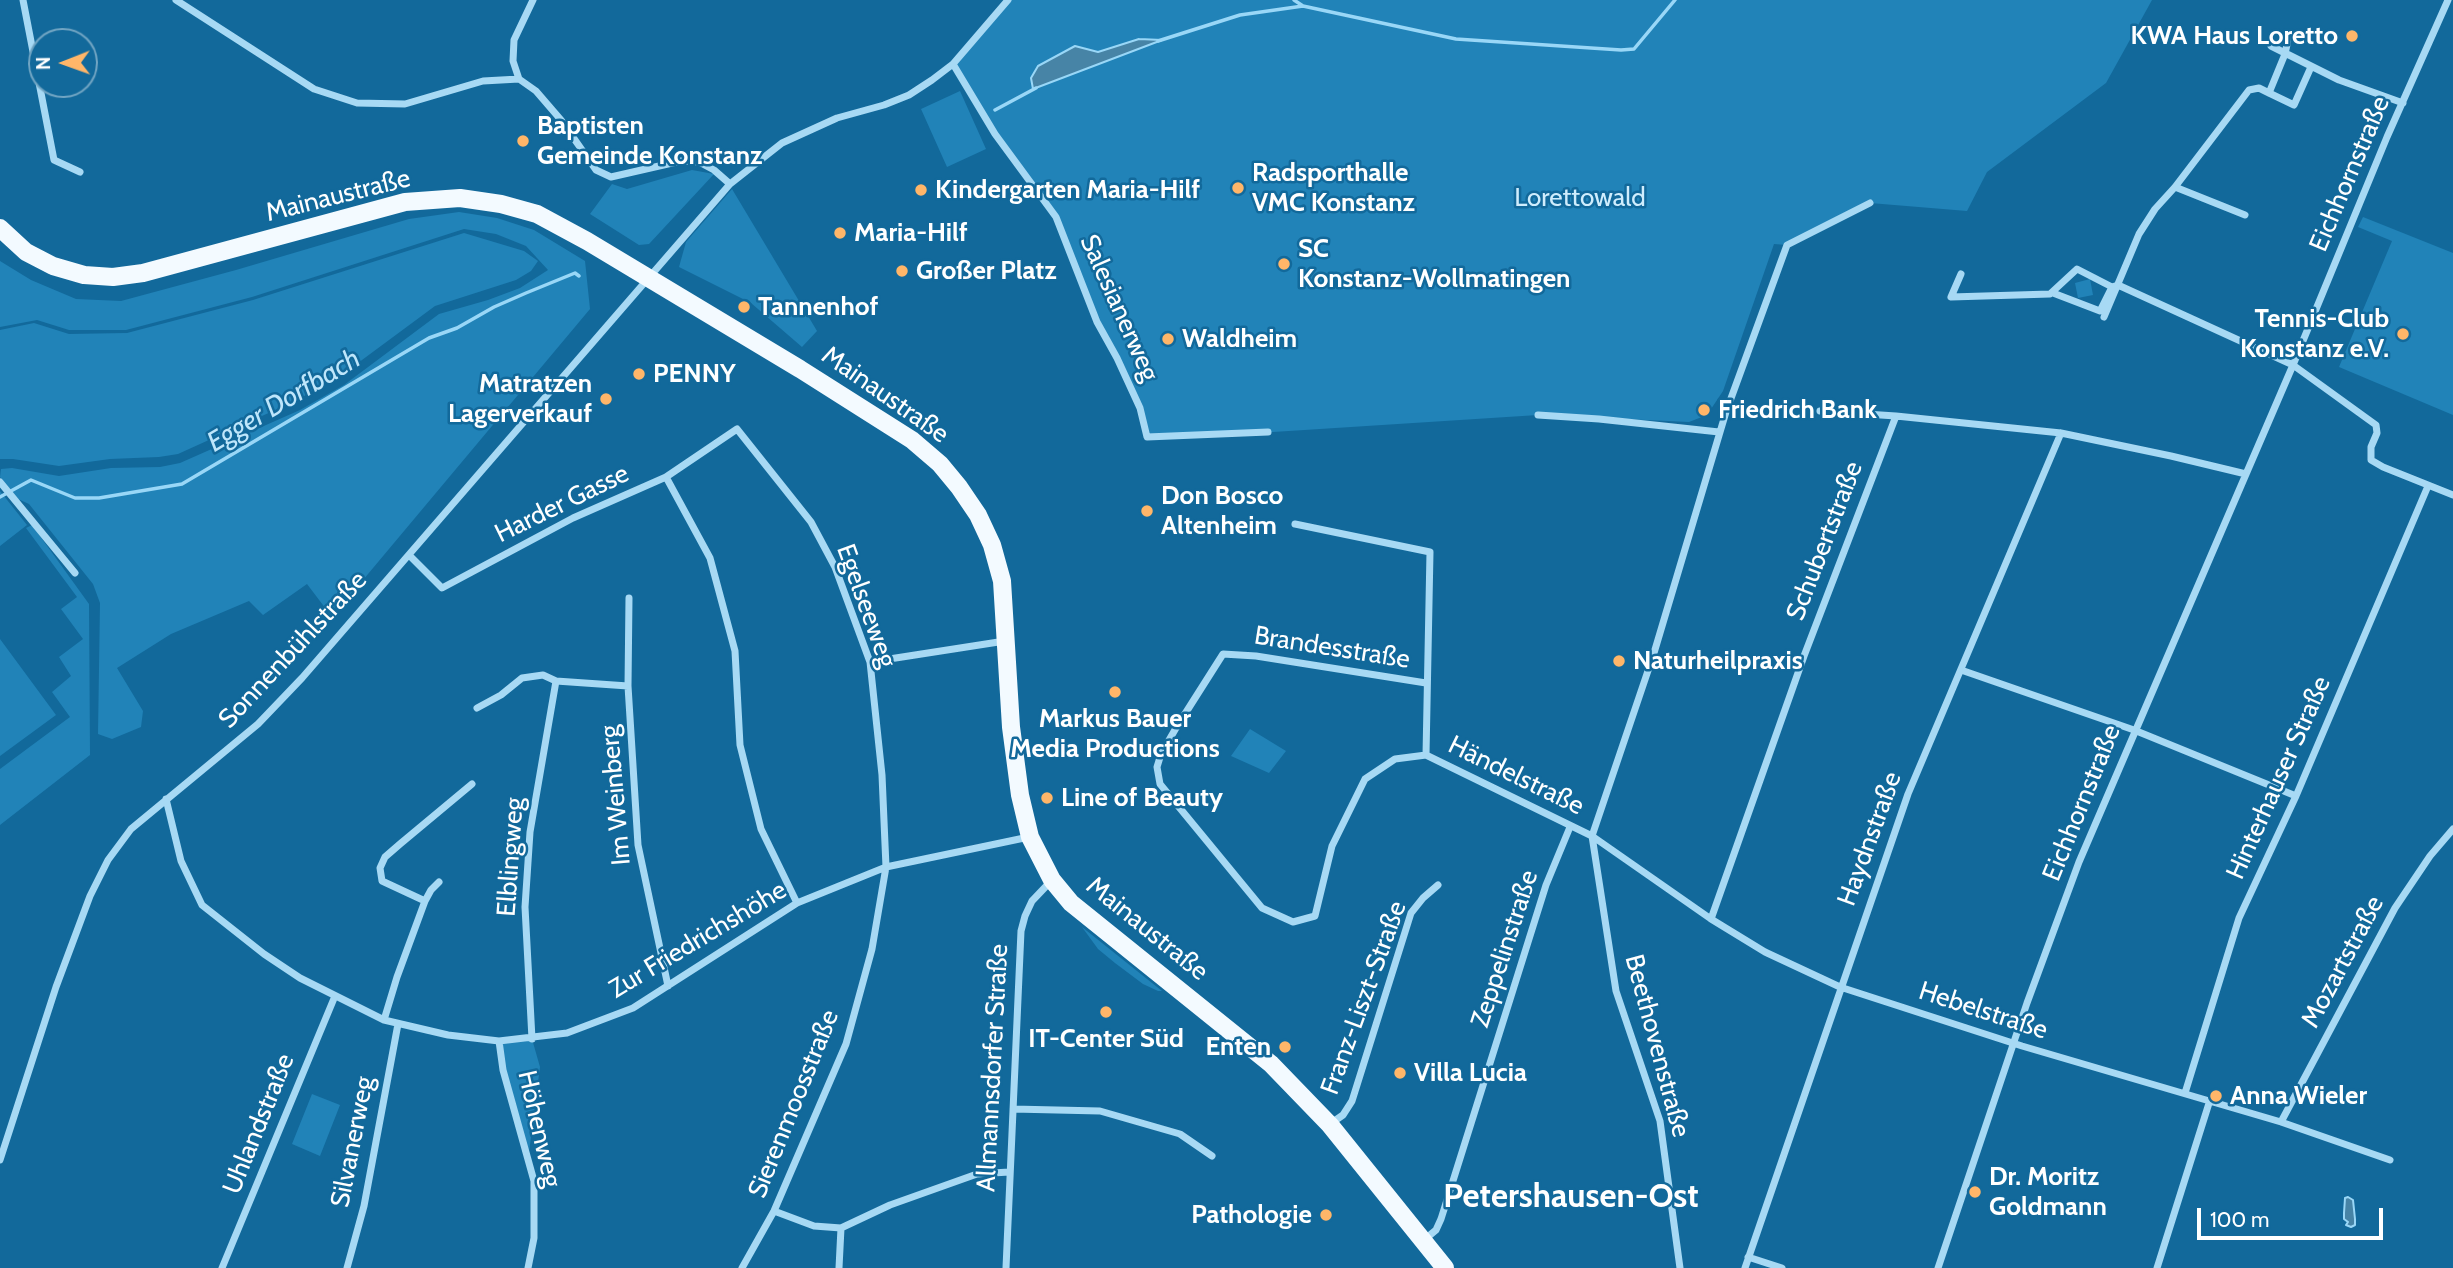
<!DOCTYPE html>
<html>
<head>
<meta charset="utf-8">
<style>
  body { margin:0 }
  #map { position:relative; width:2453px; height:1268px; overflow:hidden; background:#12699b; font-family:Cabin,sans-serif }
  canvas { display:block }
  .north { position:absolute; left:28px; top:28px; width:70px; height:70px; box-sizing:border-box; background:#12699b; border:2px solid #71a5c3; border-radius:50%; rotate:269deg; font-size:19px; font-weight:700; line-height:28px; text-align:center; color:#fff }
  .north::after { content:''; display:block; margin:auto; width:24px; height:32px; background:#ffb669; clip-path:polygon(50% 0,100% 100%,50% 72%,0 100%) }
  .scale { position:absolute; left:2197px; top:1208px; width:186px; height:32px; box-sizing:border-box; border:4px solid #fff; border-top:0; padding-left:9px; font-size:21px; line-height:24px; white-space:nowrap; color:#fff; -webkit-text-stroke:5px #12699b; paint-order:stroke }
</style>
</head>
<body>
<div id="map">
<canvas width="2453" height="1268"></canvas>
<div class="north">N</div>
<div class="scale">100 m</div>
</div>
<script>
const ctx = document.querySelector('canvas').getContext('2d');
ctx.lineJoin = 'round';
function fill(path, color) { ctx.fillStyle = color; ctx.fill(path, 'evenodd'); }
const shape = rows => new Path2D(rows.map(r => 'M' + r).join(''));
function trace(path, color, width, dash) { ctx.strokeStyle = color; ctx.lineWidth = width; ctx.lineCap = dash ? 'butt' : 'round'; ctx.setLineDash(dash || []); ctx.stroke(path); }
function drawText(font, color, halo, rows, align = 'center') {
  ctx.font = font + ' Cabin,sans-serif'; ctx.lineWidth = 5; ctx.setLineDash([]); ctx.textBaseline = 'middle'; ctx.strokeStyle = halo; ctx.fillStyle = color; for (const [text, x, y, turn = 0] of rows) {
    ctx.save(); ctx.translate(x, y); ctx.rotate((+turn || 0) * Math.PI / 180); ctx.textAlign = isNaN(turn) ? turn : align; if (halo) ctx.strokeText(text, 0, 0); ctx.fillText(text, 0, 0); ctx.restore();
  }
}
const green = shape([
  [1008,0,2152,0,2106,83,1987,172,1967,211,1870,203,1787,245,1774,244,1723,391,1707,415,1689,422,1538,415,1242,434,1147,437,1140,408,1097,322,1056,217,995,134,953,64],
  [960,91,986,149,947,167,921,109],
  [692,170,714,174,649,244,639,245,590,214,612,184,627,189],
  [732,189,817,331,802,347,751,303,679,267,686,242],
  [459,212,497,218,534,230,585,261,590,309,332,617,307,584,263,615,249,601,171,634,117,668,143,711,141,727,112,739,98,734,100,603,93,584,29,504,18,499,0,477,1,469,12,468,59,476,111,468,160,467,180,463,300,410,344,385,439,314,488,300,520,288,548,270,526,246,496,234,464,229,252,297,126,330,69,330,37,320,0,327,0,261,31,280,76,299,121,301,236,270,409,219],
  [2363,217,2453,253,2453,415,2339,367,2392,241,2358,227],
  [464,233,524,251,538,261,531,271,516,280,435,306,339,377,295,401,178,454,159,457,110,459,59,466,13,459,0,459,0,330,34,323,69,334,127,333,253,300],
  [2090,279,2093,295,2078,298,2075,283],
  [0,491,27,525,0,546],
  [32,525,89,604,90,755,0,825,0,769,70,717,52,692,71,676,59,657,83,639,61,609,77,597,26,528],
  [0,639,56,715,0,756],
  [1250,729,1286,751,1269,773,1231,756],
  [1082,927,1162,991,1158,991,1143,984,1115,963,1098,949],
  [532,1039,540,1067,528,1160,511,1103,501,1042],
  [312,1094,340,1105,320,1156,292,1144]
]);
const water = shape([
  [1139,39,1162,40,1033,89,1031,78,1038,66,1075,46,1098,52,1139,39],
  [2348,1197,2353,1200,2355,1219,2355,1225,2351,1227,2346,1225,2348,1222,2344,1219,2344,1213,2345,1198,2348,1197]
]);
const stream = shape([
  [1294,0,1303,6,1456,39,1621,50,1634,49,1675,0],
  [1158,41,1240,15,1303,6],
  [995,110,1036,88],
  [0,497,31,480,75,498,99,498,182,484,429,338,457,328,494,307,526,293,575,273,579,276]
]);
const street = shape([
  [23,0,54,160,80,172],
  [176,0,314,89,357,103,405,104,483,81,519,79],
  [533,0,514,40,513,61,519,79,536,91,561,120,596,170,611,177,681,161,699,162,714,170,730,184],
  [2271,46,2339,80,2403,103],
  [953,64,995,134,1056,217,1097,322,1117,358,1140,408,1147,437,1268,432],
  [2269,93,2294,105,2311,67],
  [2175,187,2245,215],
  [1961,274,1951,297,2050,294,2077,269,2112,287,2118,285,2293,365,2376,425,2377,433,2371,447,2371,460,2383,467,2453,495],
  [2053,293,2100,311,2112,287],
  [2104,317,2139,234,2155,209,2175,187,2249,90,2259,88,2269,93,2285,54,2289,35],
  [1820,411,1896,416,2061,433,2171,456,2246,474],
  [1538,415,1599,419,1719,432],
  [666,477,710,558,735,651,740,745,761,829,797,903],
  [0,482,75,573],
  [1295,524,1430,552,1426,755],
  [409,555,442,588,573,518,666,477,737,429,811,522,835,567,870,662,882,775,886,867,872,949,846,1044,774,1211,742,1268],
  [629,598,628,686,638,845,668,986],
  [870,662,1005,641],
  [1961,670,2134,730,2296,796],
  [477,708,501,695,522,678,543,675,556,681,628,686],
  [1426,755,1592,836,1711,919,1765,952,1840,987,2022,1046,2281,1122,2390,1160],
  [1426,755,1395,759,1365,779,1332,846,1315,916,1293,922,1262,908,1160,784,1157,767,1161,754,1176,728,1223,654,1256,656,1426,683],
  [166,799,181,861,202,905,264,954,300,978,384,1020,448,1035,499,1041,567,1033,633,1008,797,903,886,867,1029,837],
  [425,901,382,881,380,868,385,857,400,844,472,784],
  [1711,919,1804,656,1896,416],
  [384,1020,397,977,425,901,431,890,439,882],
  [532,1039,525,907,530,832,556,681],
  [499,1041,503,1070,534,1181,534,1238,528,1268],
  [2185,1093,2239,918,2296,796,2428,486],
  [1013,1109,1100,1111,1180,1134,1212,1156],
  [2281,1122,2395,908,2430,856,2453,829],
  [1330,1124,1343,1115,1352,1101,1411,913,1423,898,1438,885],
  [0,1160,56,987,90,896,108,860,131,829,258,724,302,678,730,184,782,143,837,118,884,105,909,95,932,80,953,64,1008,0],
  [774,1211,814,1226,841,1228,890,1205,977,1174,1009,1172],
  [1424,1240,1436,1230,1441,1219,1546,885,1570,827],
  [1748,1257,1782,1268],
  [222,1268,335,996],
  [347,1268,364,1206,398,1024],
  [839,1268,841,1228],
  [1006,1268,1021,931,1025,916,1032,901,1052,880],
  [1680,1268,1660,1121,1616,991,1592,836,1654,653,1726,412,1787,245,1870,203],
  [1745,1268,1908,794,2061,433],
  [1938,1268,2027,1003,2079,862,2293,365,2387,137,2448,0],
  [2157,1268,2210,1100]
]);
const primary = shape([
  [0,228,26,252,53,266,84,275,113,277,143,273,405,202,460,198,501,204,537,214,587,241,800,369,912,440,940,464,959,487,978,515,992,545,1002,581,1011,727,1020,795,1030,837,1052,880,1071,903,1271,1064,1330,1125,1445,1268]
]);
const markers = [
  [2352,36,7,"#ffb669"],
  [523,141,7,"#ffb669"],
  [1238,188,7,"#ffb669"],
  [921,190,7,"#ffb669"],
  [840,233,7,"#ffb669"],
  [1284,264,7,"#ffb669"],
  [902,271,7,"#ffb669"],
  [744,307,7,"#ffb669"],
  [2403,334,7,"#ffb669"],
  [1168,339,7,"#ffb669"],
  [639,374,7,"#ffb669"],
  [606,399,7,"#ffb669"],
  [1704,410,7,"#ffb669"],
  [1147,511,7,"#ffb669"],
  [1619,661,7,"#ffb669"],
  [1115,692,7,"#ffb669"],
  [1047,798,7,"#ffb669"],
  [1106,1012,7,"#ffb669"],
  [1285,1047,7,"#ffb669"],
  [1400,1073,7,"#ffb669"],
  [2216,1096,7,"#ffb669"],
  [1975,1192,7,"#ffb669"],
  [1326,1215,7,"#ffb669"]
];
const poiNames = [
  ["KWA Haus Loretto",2338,36,"right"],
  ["Baptisten",537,126],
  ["Gemeinde Konstanz",537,156],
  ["Radsporthalle",1252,173],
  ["VMC Konstanz",1252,203],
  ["Kindergarten Maria-Hilf",935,190],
  ["Maria-Hilf",854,233],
  ["SC",1298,249],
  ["Konstanz-Wollmatingen",1298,279],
  ["Großer Platz",916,271],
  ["Tannenhof",758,307],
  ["Tennis-Club",2389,319,"right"],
  ["Konstanz e.V.",2389,349,"right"],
  ["Waldheim",1182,339],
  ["PENNY",653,374],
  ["Matratzen",592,384,"right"],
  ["Lagerverkauf",592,414,"right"],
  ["Friedrich Bank",1718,410],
  ["Don Bosco",1161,496],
  ["Altenheim",1161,526],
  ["Naturheilpraxis",1633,661],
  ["Markus Bauer",1115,719,"center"],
  ["Media Productions",1115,749,"center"],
  ["Line of Beauty",1061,798],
  ["IT-Center Süd",1106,1039,"center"],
  ["Enten",1271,1047,"right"],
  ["Villa Lucia",1414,1073],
  ["Anna Wieler",2230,1096],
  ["Dr. Moritz",1989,1177],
  ["Goldmann",1989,1207],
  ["Pathologie",1312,1215,"right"]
];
const streetNames = [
  ["Eichhornstraße",2350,174,-67],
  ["Mainaustraße",338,196,-14],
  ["Salesianerweg",1119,308,66],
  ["Mainaustraße",885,395,35],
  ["Harder Gasse",562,504,-26],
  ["Schubertstraße",1825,541,-69],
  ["Egelseeweg",866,606,70],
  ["Brandesstraße",1332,648,9],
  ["Sonnenbühlstraße",293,650,-47],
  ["Händelstraße",1516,776,26],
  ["Hinterhauser Straße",2279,778,-66],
  ["Im Weinberg",616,795,-95],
  ["Eichhornstraße",2082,803,-68],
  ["Haydnstraße",1870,839,-70],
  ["Elblingweg",511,857,-86],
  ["Mainaustraße",1147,929,39],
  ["Zur Friedrichshöhe",698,940,-31],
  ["Zeppelinstraße",1505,949,-72],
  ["Mozartstraße",2343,962,-62],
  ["Franz-Liszt-Straße",1364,998,-70],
  ["Hebelstraße",1983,1011,18],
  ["Beethovenstraße",1657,1046,75],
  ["Allmannsdorfer Straße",993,1068,-87],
  ["Sierenmoosstraße",794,1104,-68],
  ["Uhlandstraße",259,1124,-68],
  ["Höhenweg",539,1129,77],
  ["Silvanerweg",353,1142,-79]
];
const parkNames = [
  ["Lorettowald",1580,198]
];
const waterNames = [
  ["Egger Dorfbach",284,401,-31]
];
const districtNames = [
  ["Petershausen-Ost",1571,1197]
];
fill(green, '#2183b8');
fill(water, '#4784a6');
trace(water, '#99d7f7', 2);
trace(stream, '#99d7f7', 3.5);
trace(street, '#a7d9f4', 7);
trace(primary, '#f3faff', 18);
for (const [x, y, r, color] of markers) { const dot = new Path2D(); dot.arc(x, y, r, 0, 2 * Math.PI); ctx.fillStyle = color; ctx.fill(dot); trace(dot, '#12699b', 2.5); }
drawText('bold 26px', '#fff', '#12699b', poiNames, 'left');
drawText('26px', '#fff', '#12699b', streetNames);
drawText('26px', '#cfedfd', '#12699b', parkNames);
drawText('italic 28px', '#bee6fb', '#12699b', waterNames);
drawText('bold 33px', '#fff', '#12699b', districtNames);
</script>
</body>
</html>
